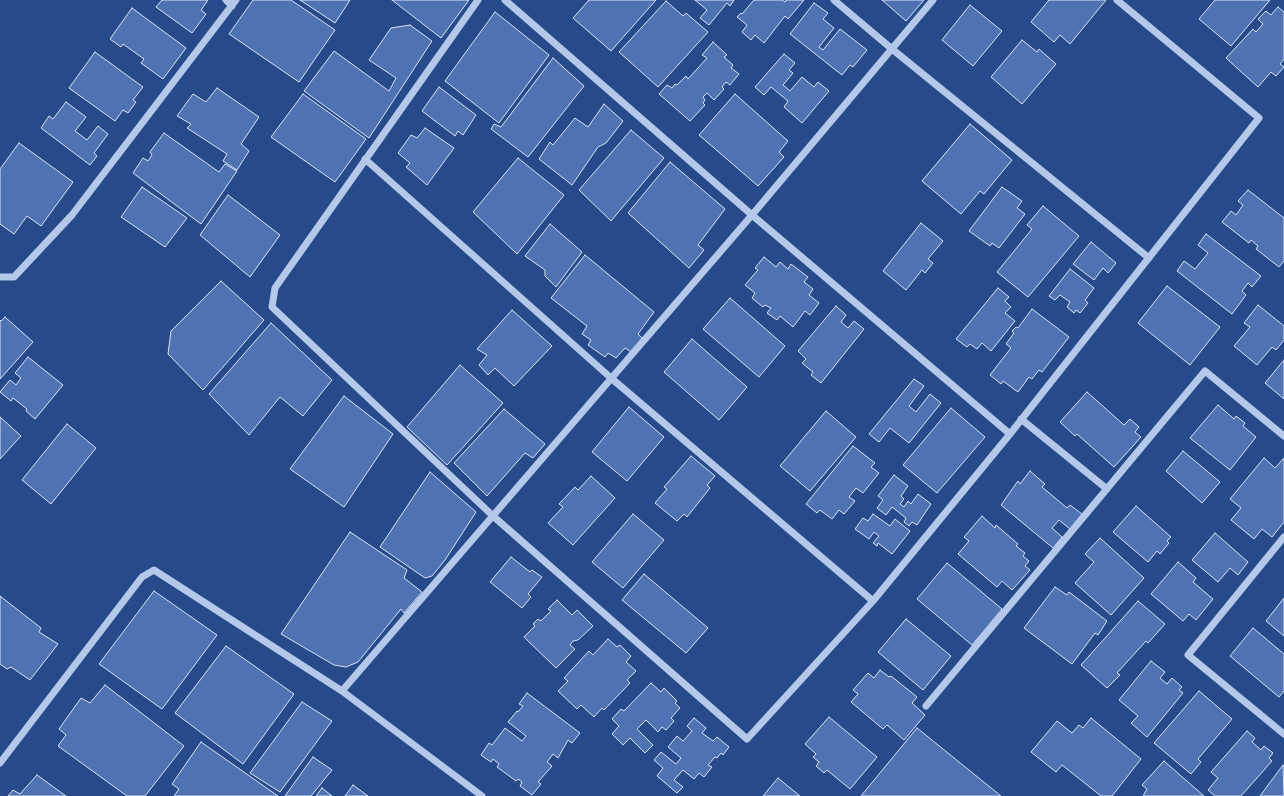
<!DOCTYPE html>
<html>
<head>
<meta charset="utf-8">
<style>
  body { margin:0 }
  canvas { display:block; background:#264a8a }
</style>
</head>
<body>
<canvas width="1284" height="796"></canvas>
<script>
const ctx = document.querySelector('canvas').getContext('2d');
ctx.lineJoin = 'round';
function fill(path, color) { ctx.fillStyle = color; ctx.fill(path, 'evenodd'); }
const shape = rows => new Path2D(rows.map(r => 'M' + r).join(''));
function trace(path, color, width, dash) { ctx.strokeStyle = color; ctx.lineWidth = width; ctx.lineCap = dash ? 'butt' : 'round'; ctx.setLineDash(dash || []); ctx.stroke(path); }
const building = shape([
  [162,0,208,0,201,10,206,14,192,33,156,7,162,0],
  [253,0,291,0,335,30,299,82,229,34,253,0],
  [300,0,350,0,335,23,300,0],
  [392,0,469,0,441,38,392,0],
  [589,0,656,0,611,51,573,18,589,0],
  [695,0,734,0,730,6,727,3,709,25,700,18,707,10,695,0],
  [754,0,782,0,785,2,786,0,804,0,788,19,785,16,764,43,755,35,751,40,742,32,747,25,737,17,741,13,742,14,754,0],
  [882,0,924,0,906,21,882,0],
  [1049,0,1106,0,1070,44,1060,35,1054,42,1031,22,1049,0],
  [1215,0,1270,0,1231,46,1199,19,1215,0],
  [666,1,683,16,686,13,708,32,658,87,619,52,666,1],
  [814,3,828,13,823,19,834,28,819,47,823,50,840,29,867,50,853,67,850,65,842,75,790,34,814,3],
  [970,5,1002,31,973,66,942,40,970,5],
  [1278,7,1284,12,1284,59,1280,64,1284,67,1276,76,1271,72,1258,87,1226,58,1253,29,1256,32,1263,24,1258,19,1266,11,1271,15,1278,7],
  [132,8,186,48,163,79,141,63,144,59,123,44,121,47,110,39,132,8],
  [495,12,549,55,499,123,445,81,495,12],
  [410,25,432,41,369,138,304,91,334,51,389,91,396,78,369,60,391,28,410,25],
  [1022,40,1037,52,1039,49,1056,64,1022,104,991,77,1022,40],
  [713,42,727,55,724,57,733,65,731,68,739,74,730,85,726,82,722,87,724,89,714,100,707,93,703,97,705,100,703,103,705,105,690,121,659,94,667,85,672,88,675,84,677,85,686,76,688,79,707,58,702,55,713,42],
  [95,52,143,87,133,100,136,102,128,113,123,110,115,121,69,88,95,52],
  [784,54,795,63,789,70,793,73,783,85,790,91,802,77,814,87,818,82,829,91,802,123,784,107,788,101,771,87,764,95,755,87,784,54],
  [553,58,584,86,528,157,491,129,494,124,501,127,553,58],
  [439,87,476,115,463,135,458,131,455,136,422,111,439,87],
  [217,88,259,117,241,144,249,151,237,170,223,161,227,154,187,128,191,124,177,116,193,94,206,102,217,88],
  [303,94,366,139,335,182,271,137,303,94],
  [735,94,788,141,779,152,784,157,758,186,699,135,735,94],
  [66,102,86,117,75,131,87,140,98,126,108,134,94,153,97,156,90,165,41,128,49,116,53,119,66,102],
  [604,104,623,121,606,143,598,147,572,185,539,159,550,142,553,145,575,118,588,127,604,104],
  [970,124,1012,160,984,194,980,191,961,214,922,181,970,124],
  [425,128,454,148,427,185,406,167,410,163,398,153,411,135,417,138,425,128],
  [631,130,664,158,611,221,579,190,631,130],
  [164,133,219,172,225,164,237,171,201,224,133,173,143,158,148,161,152,155,150,152,164,133],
  [19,143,73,182,41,226,27,216,14,234,0,224,0,169,19,143],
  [518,158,564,195,517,254,473,212,518,158],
  [670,162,725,209,698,245,704,250,689,268,628,213,670,162],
  [142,187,187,218,165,247,121,217,142,187],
  [1002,187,1022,201,1017,208,1025,214,999,248,992,243,990,246,969,231,1002,187],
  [1248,190,1284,218,1284,261,1279,267,1256,249,1258,246,1251,240,1249,243,1222,222,1231,211,1236,215,1243,205,1238,201,1248,190],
  [228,195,280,235,250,277,200,235,228,195],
  [1043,206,1079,236,1028,297,997,272,1032,229,1027,225,1043,206],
  [921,223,943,241,928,259,933,263,925,273,922,270,906,290,883,271,921,223],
  [550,224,582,252,556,287,545,276,545,270,525,256,550,224],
  [1206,234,1261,276,1252,287,1248,283,1242,291,1246,295,1232,314,1177,271,1184,261,1195,269,1208,253,1198,245,1206,234],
  [1091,242,1116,263,1108,273,1103,268,1094,280,1073,264,1091,242],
  [585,255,654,312,638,334,642,338,631,352,625,348,616,358,608,353,605,357,588,345,591,340,582,334,587,326,551,298,585,255],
  [764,257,776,267,780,262,788,269,791,264,808,277,804,282,813,289,809,295,819,303,810,315,805,311,793,327,780,316,777,320,767,313,771,308,765,305,763,307,752,298,755,293,745,285,758,270,755,268,764,257],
  [1070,269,1094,288,1085,300,1088,303,1080,313,1076,310,1074,313,1067,307,1070,302,1060,295,1055,300,1049,296,1070,269],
  [221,281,264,320,203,390,168,354,171,331,221,281],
  [1167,286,1220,327,1190,365,1138,323,1167,286],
  [998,288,1009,297,1005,301,1011,307,1005,313,1015,321,991,351,982,343,977,349,970,344,967,347,956,339,998,288],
  [730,298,785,346,759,377,703,329,730,298],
  [1258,305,1284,326,1284,340,1276,350,1272,347,1257,365,1234,346,1250,327,1244,323,1258,305],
  [836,306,846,315,841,322,848,328,854,321,864,329,821,383,811,375,813,372,802,363,806,359,798,351,836,306],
  [1032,309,1069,337,1042,372,1039,370,1032,379,1029,377,1018,392,1003,381,1001,384,990,375,1011,348,1006,344,1014,333,1012,331,1016,327,1018,328,1032,309],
  [512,310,552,346,514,386,495,368,488,375,479,365,487,355,477,349,512,310],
  [5,317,33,342,0,379,0,320,1,321,5,317],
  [271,323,332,380,303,416,280,397,249,435,209,394,271,323],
  [692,339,747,387,719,420,664,372,692,339],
  [28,357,63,385,35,419,26,411,27,409,13,398,11,401,0,392,10,380,16,385,21,378,15,373,28,357],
  [1284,360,1284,399,1265,383,1284,360],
  [460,365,503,403,447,465,407,427,460,365],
  [914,379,924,386,909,406,916,412,930,394,941,403,909,443,890,428,879,442,869,434,914,379],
  [1087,392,1124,425,1130,419,1139,427,1135,432,1141,437,1114,467,1077,434,1075,436,1060,422,1087,392],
  [344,396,393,434,344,507,290,469,344,396],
  [1218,405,1234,419,1236,416,1245,423,1243,426,1256,437,1230,470,1190,438,1218,405],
  [629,407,664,437,627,481,592,452,629,407],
  [951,408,985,437,937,493,903,465,951,408],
  [504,409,545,444,533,458,525,453,487,496,454,463,504,409],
  [826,411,856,437,810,491,780,466,826,411],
  [0,417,21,436,0,459,0,417],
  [67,424,96,448,51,504,22,480,67,424],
  [853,446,875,463,871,467,879,473,863,493,856,488,849,497,855,501,844,514,839,510,832,519,820,510,817,513,806,504,853,446],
  [1183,451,1220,482,1202,503,1166,471,1183,451],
  [691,456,715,476,707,485,710,488,687,517,684,514,677,521,655,503,667,489,664,487,691,456],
  [1264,458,1275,468,1284,458,1284,522,1272,537,1262,529,1254,539,1231,520,1241,508,1230,499,1264,458],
  [1030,471,1045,484,1042,487,1067,508,1070,505,1082,514,1070,529,1059,520,1052,528,1062,537,1053,548,1001,505,1018,481,1020,484,1030,471],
  [430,472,476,512,445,560,432,576,425,578,380,547,430,472],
  [894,475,908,486,901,496,904,499,900,504,904,507,908,501,911,504,918,494,931,504,917,525,912,522,909,526,904,522,906,518,892,507,886,515,877,508,883,500,878,496,894,475],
  [591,476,615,498,573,545,548,523,563,507,559,504,575,487,578,490,591,476],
  [1136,506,1171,537,1167,541,1169,543,1160,554,1157,551,1148,562,1113,532,1136,506],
  [633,514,664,540,623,588,592,562,633,514],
  [873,514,890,526,895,519,910,531,892,554,878,543,877,546,873,543,879,536,874,532,869,539,855,529,863,518,868,521,873,514],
  [982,516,995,528,996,525,1018,544,1016,546,1025,553,1023,556,1029,561,1025,566,1030,570,1012,590,1002,581,997,587,958,554,969,541,964,537,982,516],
  [350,532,407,570,404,578,422,592,404,613,401,609,358,662,346,667,334,665,281,634,350,532],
  [1215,533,1248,562,1238,575,1230,568,1218,582,1192,560,1215,533],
  [1100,538,1144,578,1111,615,1075,583,1094,562,1085,554,1100,538],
  [511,557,530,572,532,570,542,577,528,594,531,597,522,608,490,582,511,557],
  [1178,562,1196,578,1193,582,1213,599,1196,620,1189,614,1183,621,1151,594,1178,562],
  [947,563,1002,609,972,645,917,599,947,563],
  [644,574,708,628,686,653,622,600,644,574],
  [1055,587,1067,595,1069,592,1107,621,1098,635,1095,633,1072,664,1024,628,1055,587],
  [154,591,217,635,162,709,99,664,154,591],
  [0,596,41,628,39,632,58,644,30,680,11,667,7,669,0,664,0,596],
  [1284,598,1284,636,1266,621,1284,598],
  [557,600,572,615,577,610,593,626,578,640,573,641,570,645,575,649,556,668,524,637,535,626,533,624,538,619,541,621,551,611,548,609,557,600],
  [1138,601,1165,624,1148,643,1146,641,1117,673,1120,675,1107,688,1081,665,1138,601],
  [906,619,951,656,923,690,878,652,906,619],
  [1253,628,1284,654,1284,691,1279,697,1230,656,1253,628],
  [608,639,617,647,620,645,631,656,626,662,636,671,627,680,630,683,604,710,602,708,594,717,581,705,577,709,558,691,568,681,564,678,589,651,593,655,608,639],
  [226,646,294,694,243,764,175,713,226,646],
  [1151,661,1165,672,1160,678,1167,684,1172,678,1182,687,1179,690,1183,693,1147,737,1131,723,1138,716,1119,700,1151,661],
  [880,670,889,677,891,676,917,697,912,703,925,715,904,740,887,725,883,729,851,702,858,694,853,690,868,673,874,678,880,670],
  [651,683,661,692,664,688,677,701,675,703,680,708,671,718,674,721,666,730,662,727,658,732,646,720,637,729,653,745,645,753,630,738,623,745,612,734,619,726,612,719,621,709,624,711,651,683],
  [105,685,184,746,145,796,127,796,58,746,66,735,59,729,81,698,90,703,105,685],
  [1199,691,1232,719,1198,759,1201,762,1191,774,1154,743,1199,691],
  [527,693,580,733,572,743,568,740,558,758,553,754,547,762,552,766,538,782,541,784,532,795,520,786,522,782,518,779,516,781,497,767,499,764,493,759,491,762,481,755,489,743,492,745,505,728,522,741,526,736,508,722,517,711,518,712,523,706,519,704,527,693],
  [302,702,332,721,280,792,250,773,302,702],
  [829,717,877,757,850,789,827,770,824,773,816,766,819,762,813,757,816,754,805,744,829,717],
  [694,718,706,728,702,733,713,741,717,737,729,747,723,755,721,753,717,758,715,757,708,765,712,767,704,777,699,773,694,779,683,770,674,780,683,787,677,793,657,776,663,768,654,760,661,752,676,764,681,758,668,747,677,736,683,741,692,731,687,726,694,718],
  [1091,718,1141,759,1112,796,1101,796,1062,765,1056,772,1031,752,1057,721,1072,733,1079,725,1083,728,1091,718],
  [917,728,1001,796,861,796,917,728],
  [1247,731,1255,738,1252,742,1261,750,1264,746,1273,753,1269,758,1272,761,1241,796,1215,796,1208,790,1218,778,1211,772,1247,731],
  [201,742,278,796,174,796,179,789,172,784,201,742],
  [313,757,332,770,311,796,285,796,313,757],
  [1164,761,1204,796,1143,796,1147,789,1142,785,1164,761],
  [1283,765,1284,796,1260,796,1283,765],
  [37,775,66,796,8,796,13,790,20,794,37,775],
  [778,778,800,796,763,796,778,778],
  [353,785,368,796,345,796,353,785],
  [322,788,332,796,316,796,322,788]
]);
const minor = shape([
  [226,0,232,6],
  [478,0,275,288,272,307,493,516,747,739,873,601,1010,434,1259,118,1117,0],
  [505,0,752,215,1010,434],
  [834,0,892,49,1149,258],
  [365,159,611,378,873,601],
  [0,277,14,277,72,215,236,0],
  [1021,419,1107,489],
  [1284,537,1188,655,1284,734],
  [342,691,752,215,933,0],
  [926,706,1205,371,1284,436],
  [0,763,142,577,154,570,342,691,482,796]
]);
fill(building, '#4e72b2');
trace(building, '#d8e4f7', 1);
trace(minor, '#b4c8ea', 7);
</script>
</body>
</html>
